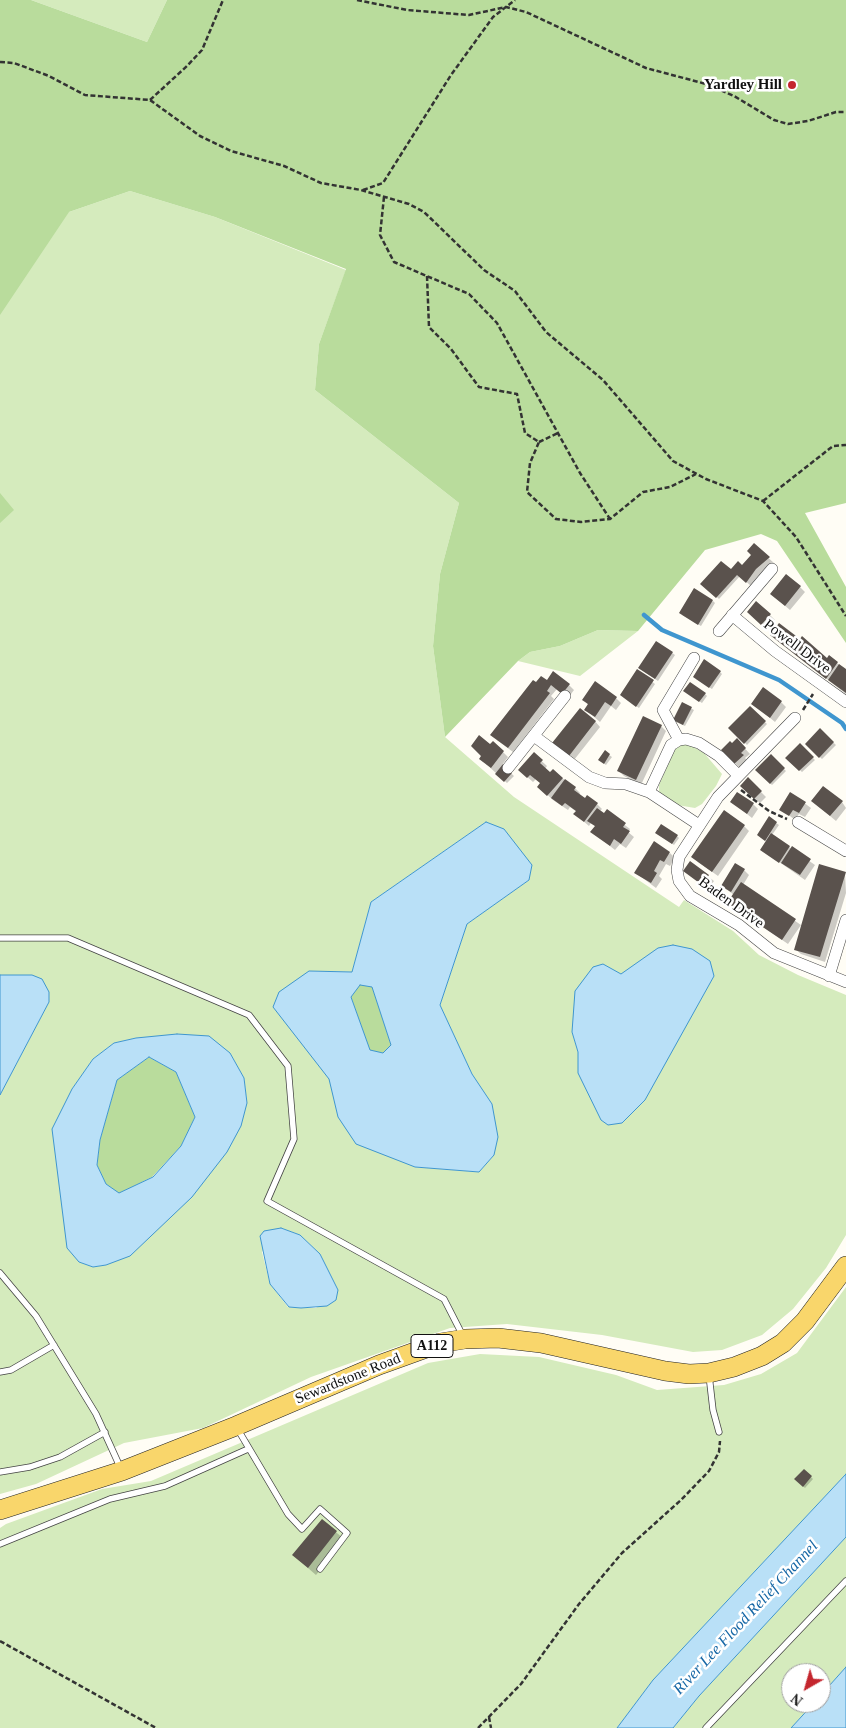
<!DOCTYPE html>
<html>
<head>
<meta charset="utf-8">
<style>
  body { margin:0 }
  #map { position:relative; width:846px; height:1728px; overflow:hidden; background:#fffdf5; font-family:"Times New Roman",serif }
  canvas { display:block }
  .north { position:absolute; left:781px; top:1663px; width:50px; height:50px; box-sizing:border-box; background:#fff; border:1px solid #a0a0a0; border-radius:50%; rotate:218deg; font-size:14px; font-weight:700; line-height:20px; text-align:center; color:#111 }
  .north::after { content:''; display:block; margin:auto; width:18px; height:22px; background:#c4262e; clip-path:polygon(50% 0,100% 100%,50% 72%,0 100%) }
</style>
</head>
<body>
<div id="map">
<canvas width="846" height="1728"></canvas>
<div class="north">N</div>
</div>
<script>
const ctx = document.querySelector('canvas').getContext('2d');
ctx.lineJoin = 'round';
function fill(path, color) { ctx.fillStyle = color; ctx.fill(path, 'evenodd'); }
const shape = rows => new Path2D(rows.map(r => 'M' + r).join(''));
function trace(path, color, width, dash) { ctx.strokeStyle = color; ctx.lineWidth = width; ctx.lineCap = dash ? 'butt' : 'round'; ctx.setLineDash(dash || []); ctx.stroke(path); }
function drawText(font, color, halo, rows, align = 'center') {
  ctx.font = font + ' "Times New Roman",serif'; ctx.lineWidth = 5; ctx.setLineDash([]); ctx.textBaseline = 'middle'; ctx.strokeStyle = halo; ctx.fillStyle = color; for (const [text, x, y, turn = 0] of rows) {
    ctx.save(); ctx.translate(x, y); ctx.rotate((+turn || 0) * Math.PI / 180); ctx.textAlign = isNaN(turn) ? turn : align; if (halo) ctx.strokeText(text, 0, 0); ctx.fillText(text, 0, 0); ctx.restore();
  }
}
const green = shape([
  [31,0,167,0,147,42],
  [0,103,69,212,130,191,215,217,346,270,319,344,315,390,459,503,440,574,433,646,445,737,514,797,679,907,684,900,733,931,759,955,798,975,846,995,846,1235,826,1268,793,1309,762,1335,722,1350,693,1352,602,1335,507,1324,450,1328,311,1377,203,1428,124,1443,36,1484,0,1494,0,1095,49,1002,32,975,0,975],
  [486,822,529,880,467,924,440,1005,472,1074,492,1104,494,1155,479,1172,415,1167,338,1117,309,971,352,972,371,902],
  [603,965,621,974,714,976,680,1035,578,1073,578,1052,572,1032],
  [136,1038,230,1053,244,1078,247,1103,106,1265,93,1267,79,1262,72,1089,93,1059,114,1043],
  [281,1228,300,1235,320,1254,338,1290,316,1308,288,1307,270,1284,262,1252],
  [598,630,638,631,580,676,518,661,530,652,560,646],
  [683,744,690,745,704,753,722,774,716,786,702,804,695,808,677,805,662,796,659,791,659,785,675,749],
  [846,1287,846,1474,653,1680,617,1728,0,1728,0,1528,6,1524,102,1489,151,1481,428,1363,480,1354,539,1357,616,1375,657,1390,724,1385,761,1374,797,1353],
  [846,1537,846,1667,821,1695,821,1673,791,1673,791,1703,814,1703,791,1728,673,1728,699,1696]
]);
const forest = shape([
  [0,0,31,0,147,42,167,0,846,0,846,503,805,513,846,587,846,643,777,541,761,534,705,550,638,631,598,630,560,646,530,652,518,661,445,737,433,646,440,574,459,503,315,390,319,344,346,269,215,217,130,191,69,212,0,315],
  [0,493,14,510,0,523],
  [360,984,372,986,391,1045,383,1053,370,1051,351,997],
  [149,1057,176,1072,195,1117,181,1146,152,1177,119,1194,106,1184,97,1165,100,1140,117,1080]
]);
const water = shape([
  [486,822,504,829,532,865,529,880,467,924,440,1005,472,1074,492,1104,498,1137,494,1155,479,1172,415,1167,356,1144,338,1117,329,1079,273,1007,279,992,309,971,352,972,371,902,486,822],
  [360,985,372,987,391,1045,383,1053,370,1050,351,997,360,985],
  [673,945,692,949,710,961,714,976,645,1100,622,1123,608,1125,601,1120,578,1073,578,1052,572,1032,575,991,593,967,603,964,621,974,658,948,673,945],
  [0,975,32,975,42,979,49,992,49,1002,0,1095,0,975],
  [177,1034,209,1036,230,1053,244,1078,247,1103,241,1126,227,1152,192,1197,130,1256,106,1265,93,1267,79,1262,67,1248,52,1129,72,1089,93,1059,114,1043,136,1038,177,1034],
  [149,1057,176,1072,195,1117,181,1146,153,1177,119,1193,106,1184,97,1165,100,1140,117,1080,149,1057],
  [281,1228,300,1235,320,1254,338,1290,336,1300,327,1306,301,1308,289,1307,270,1284,260,1236,264,1231,281,1228],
  [846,1474,846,1537,699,1696,673,1728,617,1728,653,1680,846,1474],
  [846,1667,846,1728,791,1728,814,1703,821,1703,821,1695,846,1667]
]);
const shadow = shape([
  [754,545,774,563,761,574,752,587,740,576,719,599,702,583,742,566,752,555],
  [800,587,805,592,790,610,777,599],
  [713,601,715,603,701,626,682,615],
  [770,615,775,620,767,629,753,617],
  [777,640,827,660,830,657,837,663,846,670,846,694],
  [657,642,675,655,658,681,642,670],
  [638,671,655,684,639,708,624,697],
  [720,672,722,674,712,689,696,679],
  [547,682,569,685,574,690,568,698,557,689,551,696,554,699,513,752,497,740,536,684],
  [687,693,705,694,707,696,702,703],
  [616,698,621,703,616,710,611,706,600,722,586,710,589,706,584,700],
  [781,702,786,707,775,722,753,704],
  [683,704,694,710,685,726,676,722],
  [750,708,767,724,747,745,730,728],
  [644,718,661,726,666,731,641,785,624,776,619,771],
  [594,720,600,727,574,760,559,748],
  [820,730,836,745,822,759,806,744],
  [737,740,750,754,745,758,748,761,740,768,722,750],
  [800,745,815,760,802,772,787,758],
  [503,752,508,757,502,765,514,776,507,783,486,764],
  [605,752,612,757,606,765,599,760],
  [534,754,547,766,545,769,550,774,553,771,575,788,580,793,579,795,597,804,602,809,600,811,605,815,607,811,630,829,628,832,634,837,626,848,620,844,615,850,592,832,596,827,591,823,589,826,575,814,577,812,570,807,568,810,553,800,539,787,541,784,536,779,533,782,525,775],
  [771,756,786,771,772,785,757,770],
  [748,779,766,797,760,803,741,786],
  [791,793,811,808,805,817,799,814,795,820,781,809],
  [732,802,753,804,758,809,752,818],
  [842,802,846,808,836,821,818,806],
  [769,818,779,825,772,835,815,865,805,880,762,850,767,842,760,837],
  [744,826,749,831,718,876,698,862],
  [659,835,677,836,679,838,674,845],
  [670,853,675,858,670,866,666,864,659,876,662,879,656,888,636,873],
  [691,863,714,881,708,889,685,871],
  [744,870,749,875,743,885,801,925,788,944,728,903,734,895,722,886],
  [845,873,846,893,825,962,801,954,795,949],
  [804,1470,813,1479,805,1488,796,1479],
  [322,1520,345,1540,316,1575,293,1555]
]);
const stream = shape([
  [644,615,662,630,779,680,842,723,846,729]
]);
const building = shape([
  [754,543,770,557,756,569,746,583,737,575,716,598,700,584,721,561,731,569,738,561,742,565,751,555,747,551],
  [786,574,801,586,785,606,770,594],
  [694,588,713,600,698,625,679,613],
  [756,601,771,614,761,625,747,612],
  [779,623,800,639,802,636,827,658,829,655,838,662,826,679,770,635],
  [656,641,673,652,655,679,638,668],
  [704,659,721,671,709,688,693,677],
  [839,664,846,669,846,693,828,680],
  [637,669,654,680,636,707,620,695],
  [553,671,570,684,562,694,551,685,547,691,550,693,508,748,490,735,533,680,536,682,541,676,547,680],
  [595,681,617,697,611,706,605,702,595,717,584,710,588,704,582,700],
  [690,682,706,693,699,702,683,691],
  [763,687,782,701,770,718,751,704],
  [682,702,692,707,683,725,673,720],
  [750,706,766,721,744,744,728,728],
  [580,708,596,721,569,756,552,743],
  [643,716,662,725,636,780,617,771],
  [820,728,834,742,819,758,805,744],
  [479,735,490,744,493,741,504,751,491,768,479,759,481,756,471,746],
  [737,738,746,748,741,753,744,755,734,764,721,750,730,741,732,743],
  [800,743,814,757,799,771,785,758],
  [605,750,610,754,604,764,598,760],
  [534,752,543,760,540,763,550,772,553,769,563,778,547,796,537,787,540,783,530,775,527,778,518,770],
  [771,754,785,768,770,784,755,770],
  [503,764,512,773,504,782,495,774],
  [748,777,762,791,754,799,740,786],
  [565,779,576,787,574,790,585,798,587,795,598,803,584,822,573,814,576,811,565,803,562,806,551,798],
  [823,786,843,801,830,816,811,801],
  [737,792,754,803,747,814,730,802],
  [790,792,806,802,799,813,793,810,789,816,779,810],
  [597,808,604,813,607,809,626,823,623,827,630,831,621,844,614,839,610,846,590,832,595,826,587,821],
  [724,810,745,825,712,872,691,857],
  [769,816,777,822,765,841,757,835],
  [661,824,678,835,672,844,655,833],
  [771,833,790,846,779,863,760,850],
  [654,841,670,852,664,862,660,860,654,871,657,873,651,883,634,873],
  [792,846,811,859,800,875,781,863],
  [690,861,709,875,702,885,683,871],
  [735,863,745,869,731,892,721,886],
  [819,864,846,872,820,957,794,950],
  [741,882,796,919,782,940,727,903],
  [804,1469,812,1476,803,1487,794,1479],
  [322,1519,337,1531,308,1568,292,1555]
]);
const path = shape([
  [357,0,407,10,469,15,506,7,526,12,646,68,706,84,734,96,774,120,788,124,808,121,836,112,846,112],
  [0,62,14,63,49,76,85,95,150,100,200,136,231,151,284,166,321,183,361,190,409,204,424,212,484,270,515,291,546,332,603,380,673,461,706,479,763,501,796,537,846,616],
  [150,100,187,66,202,50,223,0],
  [363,190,383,183,451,75,493,17,515,0],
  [384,197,380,235,394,262,469,294,497,323,580,473,610,519],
  [427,276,429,327,451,349,479,387,517,394,525,433,539,442,530,463,527,492,556,519,581,522,610,519,643,492,670,487,696,474],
  [539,442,558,433],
  [763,501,833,446,846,445],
  [803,710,813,694],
  [741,790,769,811,787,819],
  [0,1641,156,1728],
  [489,1717,491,1728],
  [478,1728,521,1684,579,1604,622,1553,681,1500,709,1471,719,1452,720,1441]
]);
const service = shape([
  [0,938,68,938,249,1015,288,1066,294,1139,267,1201,444,1299,463,1336],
  [0,1273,36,1316,96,1414,121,1469],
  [0,1372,11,1370,54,1345],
  [709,1375,713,1410,719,1432],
  [237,1428,288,1514,302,1529,320,1509,347,1533,320,1569],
  [0,1472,30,1467,60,1457,105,1432],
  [0,1544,110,1499,165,1486,248,1449],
  [706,1728,846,1581]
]);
const minor = shape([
  [732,615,775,651,846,702],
  [719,631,772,569],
  [795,718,718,797,679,857,677,870,679,881,690,896,739,925,774,953,846,982],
  [534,736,589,777,605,783,626,784,649,792,699,825],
  [679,740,663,710,694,658],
  [508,768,565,696],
  [649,792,671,745,679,740,686,739,699,743,719,756,738,775],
  [798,822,846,851],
  [829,976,846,920]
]);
const primary = shape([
  [0,1510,122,1471,236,1426,379,1365,440,1343,465,1339,498,1338,541,1343,665,1371,689,1374,709,1373,734,1367,762,1356,783,1343,805,1321,846,1266]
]);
const markers = [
  [792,85,5,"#c4262e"]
];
const shields = [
  [432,1346,42]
];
const shieldNames = [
  ["A112",432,1346]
];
const poiNames = [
  ["Yardley Hill",782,85]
];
const streetNames = [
  ["Powell Drive",797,647,37],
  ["Baden Drive",731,903,36],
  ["Sewardstone Road",348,1379,-22]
];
const waterNames = [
  ["River Lee Flood Relief Channel",746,1618,-47]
];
fill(green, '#d5ebbd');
fill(forest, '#b9dc9c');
fill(water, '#b9e0f7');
trace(water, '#3f96cf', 1);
fill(shadow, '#0003');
trace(stream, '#3f96cf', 4.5);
fill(building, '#5a524d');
trace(service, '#444', 7);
trace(minor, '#444', 12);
trace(primary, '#222', 20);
trace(path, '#333', 2.5, [5, 2.5]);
trace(service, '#fff', 5.5);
trace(minor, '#fff', 11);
trace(primary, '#f9d66b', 19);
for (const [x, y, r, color] of markers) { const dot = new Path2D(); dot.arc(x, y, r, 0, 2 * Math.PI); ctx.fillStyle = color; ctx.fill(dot); trace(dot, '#fff', 2); }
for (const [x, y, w] of shields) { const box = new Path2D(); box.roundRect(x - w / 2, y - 11.5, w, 23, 4); ctx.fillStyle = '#fff'; ctx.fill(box); trace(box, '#111', 1); }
drawText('bold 14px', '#111', null, shieldNames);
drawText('bold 15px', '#111', '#fff', poiNames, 'right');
drawText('15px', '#111', '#fff', streetNames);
drawText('italic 16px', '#1768a6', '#fff', waterNames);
</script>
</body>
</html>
